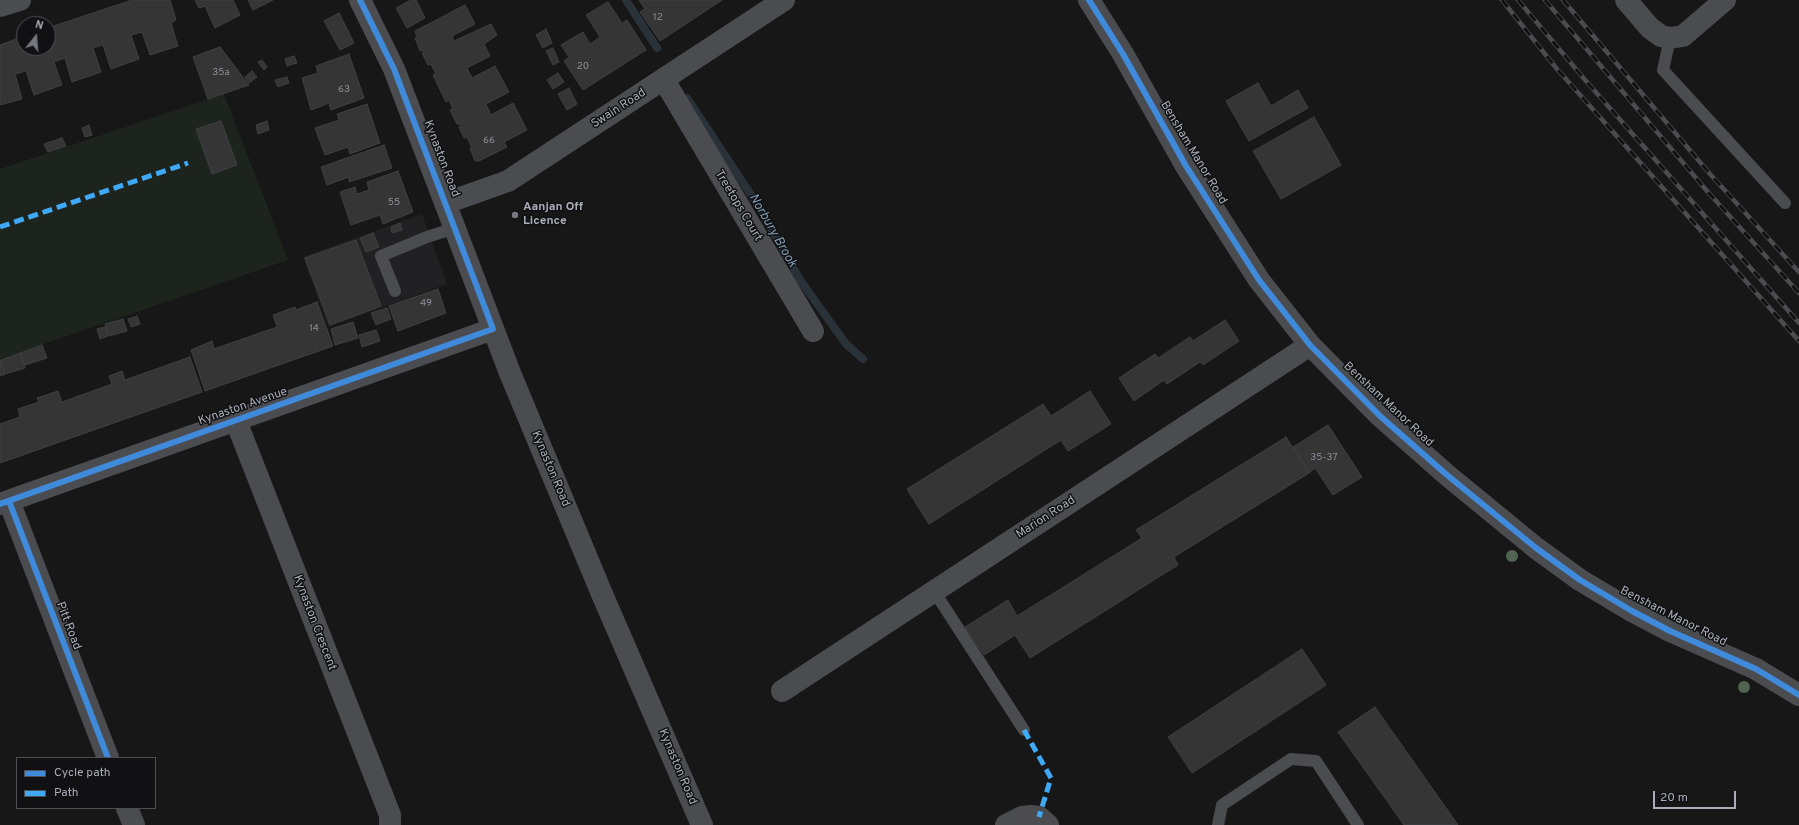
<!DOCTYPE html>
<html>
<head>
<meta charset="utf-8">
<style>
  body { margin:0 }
  #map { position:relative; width:1799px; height:825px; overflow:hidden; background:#171717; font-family:Overpass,sans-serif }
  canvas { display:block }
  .legend { position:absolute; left:16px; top:757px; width:140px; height:52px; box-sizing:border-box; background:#111113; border:1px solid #4d4f55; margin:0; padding:5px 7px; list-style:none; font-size:12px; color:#a8adb8 }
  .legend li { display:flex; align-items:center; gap:8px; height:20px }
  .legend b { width:20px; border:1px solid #4d4f55 }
  .north { position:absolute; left:16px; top:16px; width:40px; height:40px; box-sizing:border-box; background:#111113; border:1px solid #4d4f55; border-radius:50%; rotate:17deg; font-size:11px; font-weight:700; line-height:16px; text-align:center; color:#a8adb8 }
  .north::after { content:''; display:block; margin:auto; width:14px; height:18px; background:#757880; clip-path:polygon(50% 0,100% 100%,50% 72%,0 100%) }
  .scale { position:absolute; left:1653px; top:791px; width:83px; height:18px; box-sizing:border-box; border:2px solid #a8adb8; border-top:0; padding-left:5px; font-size:12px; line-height:14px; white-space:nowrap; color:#a8adb8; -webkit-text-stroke:3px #111113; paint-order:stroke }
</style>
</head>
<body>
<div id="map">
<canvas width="1799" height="825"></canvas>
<ul class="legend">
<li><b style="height:5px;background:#408adc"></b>Cycle path</li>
<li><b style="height:5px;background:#3fa9f5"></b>Path</li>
</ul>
<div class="north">N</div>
<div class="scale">20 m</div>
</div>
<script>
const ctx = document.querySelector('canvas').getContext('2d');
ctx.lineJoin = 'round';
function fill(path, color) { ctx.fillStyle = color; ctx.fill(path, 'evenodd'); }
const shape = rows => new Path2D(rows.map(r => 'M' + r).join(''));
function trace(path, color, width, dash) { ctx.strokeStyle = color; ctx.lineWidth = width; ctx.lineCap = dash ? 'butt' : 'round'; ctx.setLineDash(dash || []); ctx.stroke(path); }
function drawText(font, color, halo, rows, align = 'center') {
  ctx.font = font + ' Overpass,sans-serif'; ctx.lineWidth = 3; ctx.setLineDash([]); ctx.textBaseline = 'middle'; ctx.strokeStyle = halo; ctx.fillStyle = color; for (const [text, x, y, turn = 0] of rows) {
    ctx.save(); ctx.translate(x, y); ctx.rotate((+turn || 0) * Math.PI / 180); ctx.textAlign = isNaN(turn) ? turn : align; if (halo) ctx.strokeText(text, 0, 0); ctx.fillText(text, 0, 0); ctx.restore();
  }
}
const built = shape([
  [422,214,447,284,328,327,303,257]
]);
const green = shape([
  [224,94,288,260,0,359,0,169]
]);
const stream = shape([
  [626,0,657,48],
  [687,98,759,207,800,280,846,344,863,359]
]);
const building = shape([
  [132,0,170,0,176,20,171,23,178,46,150,55,142,32,131,35,139,59,111,69,103,45,93,48,101,72,72,82,65,58,54,62,62,85,34,95,26,71,15,74,22,99,0,105,0,45,24,36,24,48,48,48,48,28,132,0],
  [195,0,233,0,240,15,215,28,205,6,199,8,195,0],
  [248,0,273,0,253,10,248,0],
  [411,0,416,0,425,18,407,28,396,8,411,0],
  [639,0,722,0,660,41,640,12,645,9,639,0],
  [608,2,622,23,627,20,646,50,583,90,564,61,569,57,561,45,583,32,590,44,600,37,586,15,608,2],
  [465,5,475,24,452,36,454,41,491,24,497,35,484,44,490,56,467,68,472,78,495,66,509,92,486,104,491,115,513,103,527,130,504,142,507,147,479,161,475,161,470,148,472,148,467,137,464,138,459,127,461,126,460,124,457,124,450,110,453,109,449,100,446,102,433,75,436,74,431,64,428,65,422,53,424,52,423,50,420,51,415,38,417,37,415,31,465,5],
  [339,13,354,43,340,50,324,21,339,13],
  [546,29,552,43,543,48,536,35,546,29],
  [220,47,249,85,208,99,193,57,220,47],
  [553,48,559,62,553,65,546,51,553,48],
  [349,54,364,98,331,110,329,103,311,110,302,78,318,73,316,66,349,54],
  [294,56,297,63,287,66,285,59,294,56],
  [262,60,267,67,264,70,258,62,262,60],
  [252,71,257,77,249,83,245,77,252,71],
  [558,73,564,82,553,89,547,80,558,73],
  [287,77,289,83,278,87,275,80,287,77],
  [1258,83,1271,106,1298,90,1308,108,1249,141,1226,101,1258,83],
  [569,88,577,104,567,110,558,94,569,88],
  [367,104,380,143,350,154,348,147,325,155,315,128,339,120,337,114,367,104],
  [1314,117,1341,165,1281,199,1253,151,1314,117],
  [221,121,237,165,212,174,196,129,221,121],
  [267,121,269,130,258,134,256,125,267,121],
  [89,125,92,135,85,137,82,128,89,125],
  [62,138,66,146,48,152,44,144,62,138],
  [384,145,392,168,349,182,349,177,327,185,321,167,384,145],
  [398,171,413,212,383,224,380,215,351,225,340,192,355,187,357,194,369,190,367,182,398,171],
  [400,223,402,230,392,233,391,227,400,223],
  [373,233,379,247,366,252,360,238,373,233],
  [356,240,381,306,330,325,305,258,356,240],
  [438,289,446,313,398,331,389,306,438,289],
  [317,302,333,346,205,391,191,350,212,341,214,349,277,327,273,315,295,307,296,310,317,302],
  [387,308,391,319,376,325,371,313,387,308],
  [137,316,140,324,131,327,128,319,137,316],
  [123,319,127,331,109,336,105,324,123,319],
  [1225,320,1239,341,1203,365,1200,362,1167,384,1164,380,1134,401,1119,378,1155,354,1158,358,1190,337,1193,341,1225,320],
  [353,322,358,338,335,345,331,329,353,322],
  [105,327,108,336,100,339,97,329,105,327],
  [376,330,380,341,362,347,359,335,376,330],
  [42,345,47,358,25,365,20,353,42,345],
  [20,353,25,368,5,374,1,360,20,353],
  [190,357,202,392,0,463,0,424,20,417,18,409,39,402,37,398,58,391,62,402,112,384,109,376,122,371,125,380,190,357],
  [0,360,5,374,0,376,0,360],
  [1090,391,1111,424,1068,451,1061,440,929,524,907,489,1043,404,1051,416,1090,391],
  [1328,425,1362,477,1333,495,1315,468,1309,473,1293,447,1328,425],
  [1286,437,1309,473,1174,557,1178,565,1030,658,1015,635,984,655,965,627,1008,600,1017,616,1142,538,1136,530,1286,437],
  [1302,649,1326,685,1192,773,1168,737,1302,649],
  [1375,707,1458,825,1404,825,1338,732,1375,707]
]);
const lane = shape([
  [1670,38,1663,70,1785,203],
  [395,291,381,256,427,237,455,228],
  [934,591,1024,730],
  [1218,825,1222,805,1291,759,1316,761,1358,825]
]);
const street = shape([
  [360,0,394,69,510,373,602,594,702,825],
  [1089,0,1123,54,1186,166,1259,280,1310,345,1380,416,1447,475,1536,548,1580,580,1632,611,1670,631,1756,669,1799,695],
  [1626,0,1650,28,1661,36,1670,38,1683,36,1725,0],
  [0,6,20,0],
  [664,80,813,331],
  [446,203,508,181,784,0],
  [236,421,390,815,390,825],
  [9,501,108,758],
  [0,504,493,329],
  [782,691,1310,345],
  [127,808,134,825],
  [1006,825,1022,817,1031,816,1039,817,1048,825]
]);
const rail = shape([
  [1502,0,1557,69,1799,341],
  [1518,0,1586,81,1799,323],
  [1545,0,1707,191,1799,293],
  [1563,0,1710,174,1799,272]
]);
const quiet = shape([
  [0,227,188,163],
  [1024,730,1051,778,1039,817]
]);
const cycleway = shape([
  [1089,0,1123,54,1186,166,1259,280,1310,345,1380,416,1447,475,1536,548,1580,580,1632,611,1670,631,1756,669,1799,695],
  [9,501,108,758],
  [0,504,493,329,394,69,360,0]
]);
const trees = [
  [1512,556],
  [1744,687]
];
const markers = [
  [515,215,4,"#757880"]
];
const numberNames = [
  ["12",658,18],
  ["20",583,67],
  ["35a",221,73],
  ["63",344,90],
  ["66",489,141],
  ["55",394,203],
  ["49",426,304],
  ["14",314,329],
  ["35-37",1324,458]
];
const streetNames = [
  ["Swain Road",619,109,-33],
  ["Bensham Manor Road",1193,153,59],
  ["Kynaston Road",441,159,69],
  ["Treetops Court",738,206,59],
  ["Bensham Manor Road",1388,405,43],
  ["Kynaston Avenue",243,407,-19],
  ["Kynaston Road",550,469,67],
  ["Marion Road",1046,518,-33],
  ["Bensham Manor Road",1673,617,27],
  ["Kynaston Crescent",314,623,69],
  ["Pitt Road",68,626,69],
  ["Kynaston Road",677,767,67]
];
const poiNames = [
  ["Aanjan Off",523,208],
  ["Licence",523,222]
];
const waterNames = [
  ["Norbury Brook",772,231,60]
];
fill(built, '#212123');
fill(green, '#1d241e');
trace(stream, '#2a3239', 8);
fill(building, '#353536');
trace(building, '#3f4043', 1);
trace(lane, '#4b4c50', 12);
trace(street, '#4b4c50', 22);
trace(rail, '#4b4c4f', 4.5);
trace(rail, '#111113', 3, [9]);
trace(quiet, '#3fa9f5', 5, [10, 5]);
trace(cycleway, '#408adc', 6);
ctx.fillStyle = '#506451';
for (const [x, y] of trees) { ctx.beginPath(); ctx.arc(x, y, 6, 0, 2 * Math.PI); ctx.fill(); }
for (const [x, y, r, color] of markers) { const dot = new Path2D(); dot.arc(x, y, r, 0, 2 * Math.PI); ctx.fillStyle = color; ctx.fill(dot); trace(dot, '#111113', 1.5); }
drawText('10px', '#8b8f98', null, numberNames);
drawText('12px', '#a8adb8', '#111113', streetNames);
drawText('bold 12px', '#a8adb8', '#111113', poiNames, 'left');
drawText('italic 13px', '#7f9bb3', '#111113', waterNames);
</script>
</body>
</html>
